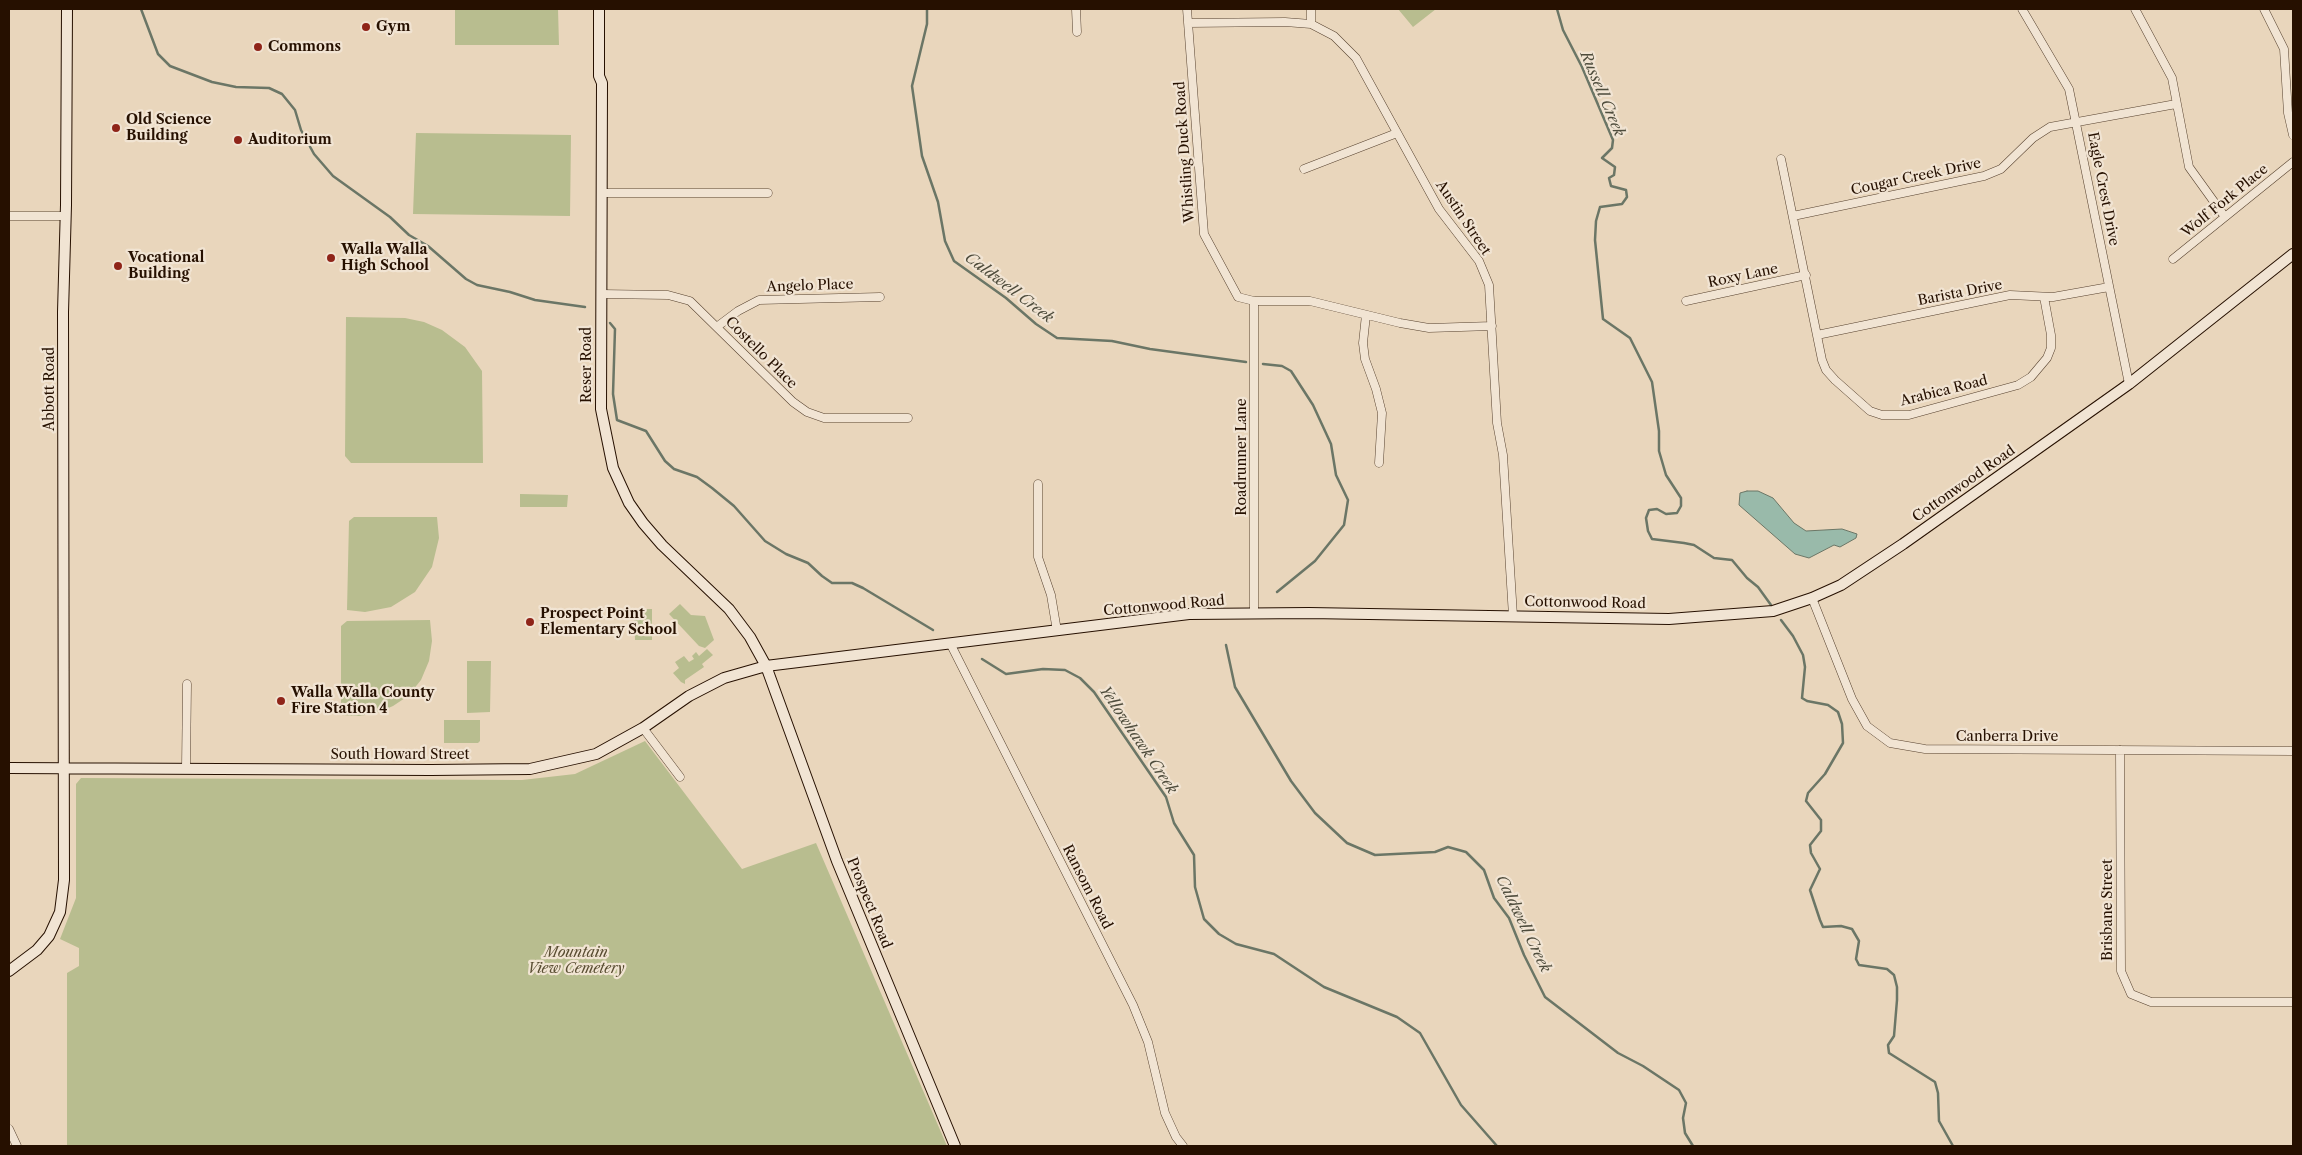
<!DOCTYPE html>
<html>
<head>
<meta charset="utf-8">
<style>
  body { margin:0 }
  #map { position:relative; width:2302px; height:1155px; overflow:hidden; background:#e9d6bc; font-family:"Libre Caslon Text",serif }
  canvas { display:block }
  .frame { position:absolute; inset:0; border:10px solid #261000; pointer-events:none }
</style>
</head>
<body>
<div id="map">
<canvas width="2302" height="1155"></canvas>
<div class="frame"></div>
</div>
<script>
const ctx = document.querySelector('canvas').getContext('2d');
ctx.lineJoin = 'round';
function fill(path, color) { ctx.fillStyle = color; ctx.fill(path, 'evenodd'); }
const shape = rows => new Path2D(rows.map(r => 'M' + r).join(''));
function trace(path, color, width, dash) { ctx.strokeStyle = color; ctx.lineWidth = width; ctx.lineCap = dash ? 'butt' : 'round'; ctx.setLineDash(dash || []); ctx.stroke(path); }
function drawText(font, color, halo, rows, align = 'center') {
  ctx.font = font + ' "Libre Caslon Text",serif'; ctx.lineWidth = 4.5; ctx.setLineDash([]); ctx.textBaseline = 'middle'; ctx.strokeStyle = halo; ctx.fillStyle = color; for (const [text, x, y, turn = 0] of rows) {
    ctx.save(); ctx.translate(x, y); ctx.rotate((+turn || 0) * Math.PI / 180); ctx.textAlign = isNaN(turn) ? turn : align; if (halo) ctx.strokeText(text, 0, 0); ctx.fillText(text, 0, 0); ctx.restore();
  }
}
const green = shape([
  [455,9,558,9,559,45,455,45],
  [1398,9,1436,9,1413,27],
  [416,133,571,135,570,216,413,214],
  [346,317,405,318,424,322,442,330,465,347,482,371,483,463,351,463,345,456],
  [520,494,568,495,567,507,520,507],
  [354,517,437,517,439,538,432,567,415,592,391,607,365,612,347,610,349,521],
  [680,604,691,615,705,616,714,640,705,648,699,646,669,614],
  [634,609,652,609,652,640,635,640],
  [430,620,432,641,429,661,421,680,408,696,393,706,377,713,359,716,341,715,341,626,347,621],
  [707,649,713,655,702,664,704,667,685,680,685,684,681,682,673,673,679,668,675,662,684,656,689,662,694,659,692,656,696,652,699,656],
  [467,661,491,661,490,712,467,713],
  [444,720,480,720,480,741,478,743,444,743],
  [645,741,742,869,816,843,947,1146,67,1146,67,973,79,966,79,948,60,939,76,898,76,784,81,778,522,780,575,774]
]);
const water = shape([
  [1747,491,1758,491,1773,498,1794,523,1806,531,1842,529,1857,534,1856,538,1840,547,1834,545,1809,558,1795,554,1739,505,1740,493,1747,491]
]);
const stream = shape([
  [141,9,158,54,170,66,212,82,236,87,269,88,282,94,295,110,301,130,314,154,333,176,390,217,409,235,428,246,466,279,477,285,510,292,535,300,585,307],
  [927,9,927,24,912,86,922,156,938,202,945,241,954,261,1006,298,1036,324,1057,338,1112,341,1150,349,1246,362],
  [1557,9,1563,30,1582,67,1613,140,1612,148,1602,158,1615,167,1614,175,1609,178,1611,186,1626,190,1627,197,1622,204,1600,207,1596,221,1595,240,1603,319,1630,338,1652,382,1659,431,1659,451,1666,475,1681,498,1681,506,1677,513,1666,514,1657,509,1649,510,1646,518,1648,531,1652,539,1684,543,1694,545,1714,558,1732,560,1747,578,1758,587,1771,605],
  [610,323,615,329,613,394,617,420,646,431,665,461,674,469,697,477,712,488,734,506,765,541,786,554,808,563,822,576,832,583,852,583,863,588,933,630],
  [1263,364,1282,366,1291,371,1313,405,1331,444,1336,475,1348,500,1344,525,1315,561,1277,592],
  [1781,620,1793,636,1803,655,1805,667,1802,698,1807,701,1828,705,1838,712,1842,724,1843,743,1825,774,1808,793,1806,801,1821,820,1821,831,1810,845,1811,853,1820,869,1810,890,1820,920,1823,927,1841,926,1852,929,1859,941,1856,959,1859,965,1887,969,1894,975,1897,987,1897,1000,1894,1036,1888,1045,1889,1053,1935,1082,1938,1093,1939,1121,1953,1146],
  [1226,645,1235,687,1291,781,1315,813,1347,843,1375,855,1435,852,1448,847,1466,852,1484,870,1494,898,1509,918,1524,955,1545,997,1618,1053,1643,1066,1679,1090,1686,1103,1683,1118,1685,1133,1693,1146],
  [982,659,1006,674,1043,669,1065,670,1080,678,1094,692,1166,797,1174,823,1194,855,1195,887,1204,919,1219,934,1236,944,1274,954,1324,987,1397,1017,1420,1033,1461,1105,1497,1146]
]);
const street = shape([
  [1076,9,1077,32],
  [1187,9,1204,234,1238,297,1254,301,1310,301,1400,323,1429,328,1492,326],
  [2022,9,2069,89,2129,384],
  [2135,9,2172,78,2189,167,2225,217],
  [2264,9,2284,49,2288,113,2293,135],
  [1188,23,1285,22,1311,24,1334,36,1356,58,1439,209,1479,261,1489,285,1497,423,1503,455,1513,616],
  [1311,24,1311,9],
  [1781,159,1822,360,1826,370,1835,380,1870,411,1882,415,1909,415,2018,385,2031,377,2047,358,2051,348,2051,335,2044,297],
  [1304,169,1397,133],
  [601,193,768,193],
  [9,216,66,216],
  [1793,216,1984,176,2001,169,2033,138,2050,127,2176,104],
  [2173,259,2293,162],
  [601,294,668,295,690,301,793,402,807,412,824,418,908,418],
  [1686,301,1806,275],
  [1366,315,1363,343,1365,359,1376,389,1382,413,1379,463],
  [718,326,738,311,759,300,880,297],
  [1817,335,2010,295,2053,297,2109,287],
  [1038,484,1038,557,1051,595,1057,631],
  [1812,598,1852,699,1867,726,1890,743,1925,749,2293,751],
  [1254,613,1254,301],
  [951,645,1133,1005,1148,1042,1165,1113,1176,1137,1183,1146],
  [643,728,680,777],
  [2120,750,2121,971,2131,994,2151,1002,2293,1002],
  [186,768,187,684],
  [9,1129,17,1146]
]);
const secondary = shape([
  [599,9,599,76,602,83,601,409,613,468,629,503,643,523,662,545,729,609,750,637,766,666,837,861,955,1146],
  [9,768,431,770,530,769,596,754,643,728,689,696,724,678,766,666,1189,614,1309,613,1669,619,1773,611,1812,598,1841,585,1903,544,2129,384,2293,254],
  [9,971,37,950,49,936,60,912,64,880,63,312,66,205,67,9]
]);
const markers = [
  [366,27,5,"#8f2418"],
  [258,47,5,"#8f2418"],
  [116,128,5,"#8f2418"],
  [238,140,5,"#8f2418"],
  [331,258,5,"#8f2418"],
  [118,266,5,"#8f2418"],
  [530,622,5,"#8f2418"],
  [281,701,5,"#8f2418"]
];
const poiNames = [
  ["Gym",376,27],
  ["Commons",268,47],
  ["Old Science",126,120],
  ["Building",126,136],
  ["Auditorium",248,140],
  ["Walla Walla",341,250],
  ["High School",341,266],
  ["Vocational",128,258],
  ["Building",128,274],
  ["Prospect Point",540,614],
  ["Elementary School",540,630],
  ["Walla Walla County",291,693],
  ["Fire Station 4",291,709]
];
const streetNames = [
  ["Whistling Duck Road",1185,152,-94],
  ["Cougar Creek Drive",1916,177,-12],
  ["Eagle Crest Drive",2103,189,79],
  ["Wolf Fork Place",2225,201,-39],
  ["Austin Street",1463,218,56],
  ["Roxy Lane",1743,276,-12],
  ["Angelo Place",810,286,-2],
  ["Barista Drive",1960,293,-11],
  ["Costello Place",761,353,45],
  ["Reser Road",587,365,-90],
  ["Abbott Road",50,389,-90],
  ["Arabica Road",1944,391,-14],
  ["Roadrunner Lane",1242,457,-90],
  ["Cottonwood Road",1964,484,-35],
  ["Cottonwood Road",1585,603,1],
  ["Cottonwood Road",1164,606,-5],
  ["Canberra Drive",2007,737],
  ["South Howard Street",400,755],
  ["Ransom Road",1087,887,63],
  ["Prospect Road",869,903,68],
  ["Brisbane Street",2108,910,-90]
];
const parkNames = [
  ["Mountain",576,953],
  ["View Cemetery",576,969]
];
const waterNames = [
  ["Russell Creek",1602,94,67],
  ["Caldwell Creek",1009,288,37],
  ["Yellowhawk Creek",1138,740,56],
  ["Caldwell Creek",1523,924,64]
];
fill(green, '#b8bd8f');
fill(water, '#99baaa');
trace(water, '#6b7666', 1);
trace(stream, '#6b7666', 2.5);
trace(street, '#57422f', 9);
trace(secondary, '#261000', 12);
trace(street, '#f1e4d3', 8);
trace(secondary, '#f1e4d3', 10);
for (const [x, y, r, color] of markers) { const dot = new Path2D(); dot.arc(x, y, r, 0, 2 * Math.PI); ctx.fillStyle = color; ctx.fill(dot); trace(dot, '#f1e4d3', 2); }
drawText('bold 14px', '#261000', '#f1e4d3', poiNames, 'left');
drawText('14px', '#261000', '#f1e4d3', streetNames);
drawText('italic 14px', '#594d32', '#f1e4d3', parkNames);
drawText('italic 15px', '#4e4c3c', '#f1e4d3', waterNames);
</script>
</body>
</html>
